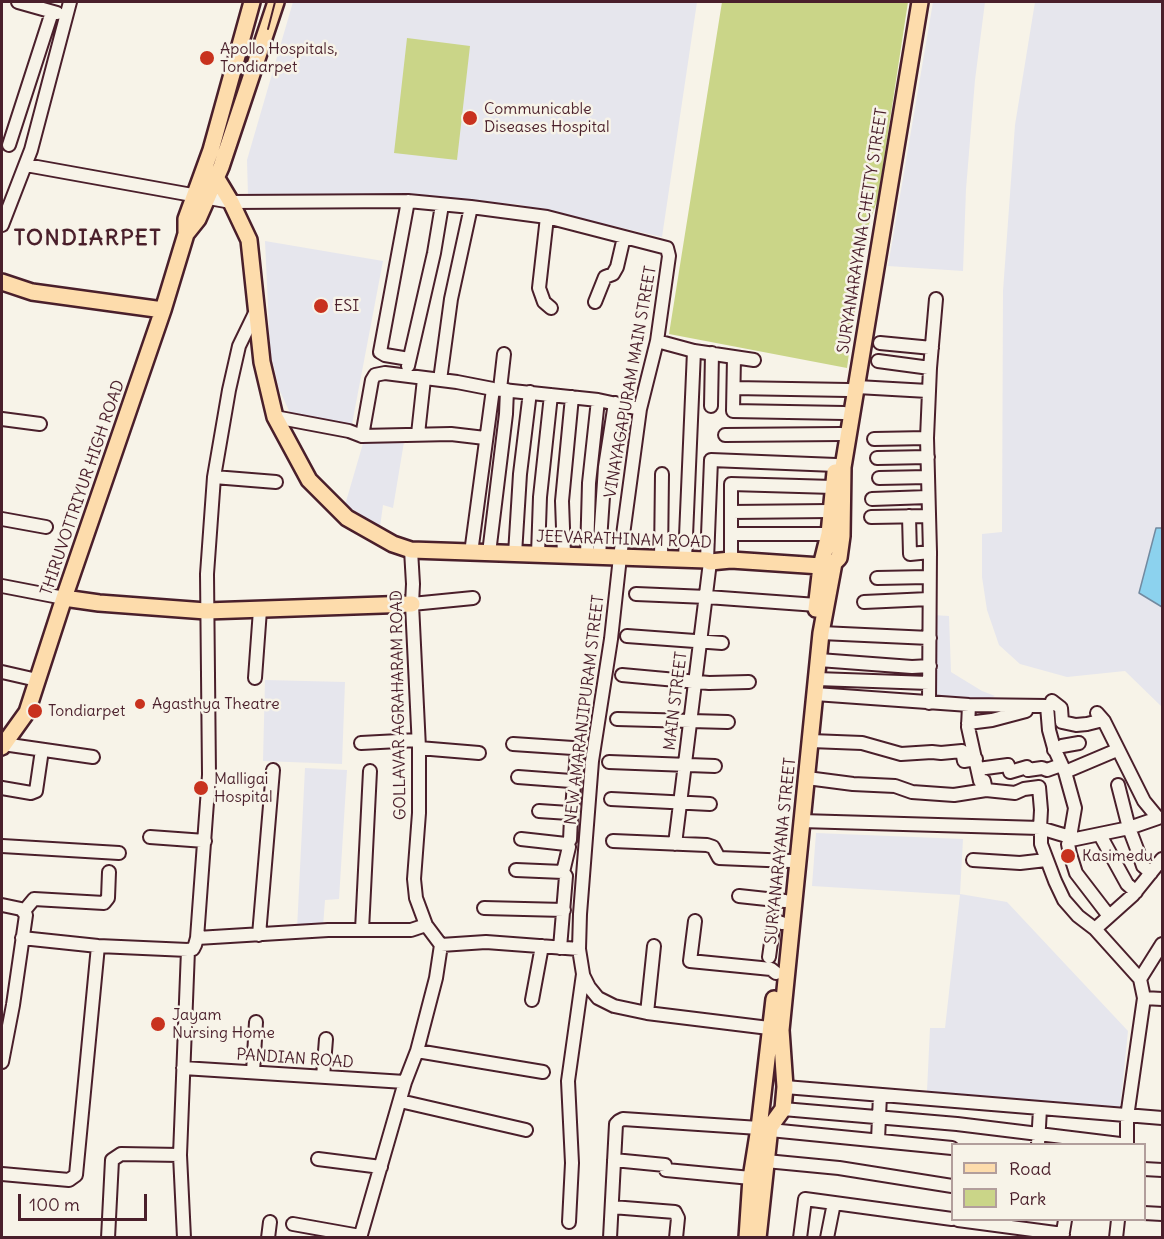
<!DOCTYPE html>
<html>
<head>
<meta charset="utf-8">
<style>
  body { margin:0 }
  #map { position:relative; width:1164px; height:1239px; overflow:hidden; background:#f7f3e8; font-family:Delius,sans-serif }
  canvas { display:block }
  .frame { position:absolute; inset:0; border:3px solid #4a1f2b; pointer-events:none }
  .legend { position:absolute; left:951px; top:1143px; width:195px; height:78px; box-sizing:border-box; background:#f7f3e8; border:2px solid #b29e9c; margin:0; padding:8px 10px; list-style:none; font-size:18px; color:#4a1f2b }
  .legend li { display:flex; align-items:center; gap:12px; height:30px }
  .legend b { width:30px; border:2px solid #b29e9c }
  .scale { position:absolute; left:18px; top:1194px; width:129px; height:27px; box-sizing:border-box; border:3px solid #4a1f2b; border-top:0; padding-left:8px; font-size:18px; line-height:21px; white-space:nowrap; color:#4a1f2b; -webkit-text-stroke:4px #f7f3e8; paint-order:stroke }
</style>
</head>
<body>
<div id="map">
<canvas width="1164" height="1239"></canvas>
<div class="frame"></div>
<ul class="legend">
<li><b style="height:8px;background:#fddcac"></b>Road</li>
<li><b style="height:16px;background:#cad588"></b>Park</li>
</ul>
<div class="scale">100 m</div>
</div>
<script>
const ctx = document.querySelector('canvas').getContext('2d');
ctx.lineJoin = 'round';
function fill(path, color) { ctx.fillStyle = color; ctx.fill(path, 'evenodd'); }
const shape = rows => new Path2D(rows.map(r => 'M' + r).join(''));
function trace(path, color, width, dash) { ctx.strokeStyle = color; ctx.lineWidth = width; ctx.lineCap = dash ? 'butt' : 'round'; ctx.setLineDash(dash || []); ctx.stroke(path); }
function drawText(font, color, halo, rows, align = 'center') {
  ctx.font = font + ' Delius,sans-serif'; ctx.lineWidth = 5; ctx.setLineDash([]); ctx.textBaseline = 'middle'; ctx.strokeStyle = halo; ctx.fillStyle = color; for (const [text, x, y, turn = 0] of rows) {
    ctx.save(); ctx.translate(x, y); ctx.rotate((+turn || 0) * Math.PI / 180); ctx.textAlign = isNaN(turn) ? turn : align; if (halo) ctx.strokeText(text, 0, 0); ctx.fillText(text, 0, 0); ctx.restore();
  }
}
const built = shape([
  [293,2,697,2,662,237,516,204,248,196,247,160],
  [933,2,985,2,975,80,966,189,963,271,888,266],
  [1035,2,1162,2,1162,528,1156,529,1139,593,1162,607,1162,707,1125,671,1067,677,1020,664,999,645,987,610,982,577,982,534,1002,532,1003,291,1015,125],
  [265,241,383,261,352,424,291,415,279,389,270,350],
  [364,440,404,442,393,508,383,505,380,527,345,505],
  [933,615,949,616,951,672,982,691,995,696,987,700,932,699],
  [265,680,345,682,342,764,263,761],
  [305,768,347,770,339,899,325,900,323,927,417,923,419,937,312,937,204,944,205,933,297,929],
  [816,833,963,839,960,894,1007,902,1128,1031,1120,1110,927,1091,930,1028,945,1028,960,895,812,886]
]);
const green = shape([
  [722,2,908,2,878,198,865,236,847,368,669,334],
  [407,38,470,46,457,160,394,153]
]);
const water = shape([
  [1156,528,1162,528,1162,607,1139,593,1156,528]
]);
const minor = shape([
  [18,2,57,13],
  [9,145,52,12],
  [26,165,231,202,408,201,471,207,547,217,667,248,669,256,657,341,640,409,620,557,611,639,592,761,580,914,579,949,583,974,568,1081,572,1163,569,1222],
  [408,201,380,352,385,355,409,359],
  [547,217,539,288,544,302,551,308],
  [2,225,31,150,70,2],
  [595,302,605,277,613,274,617,267,624,237],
  [657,341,694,351,754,360],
  [880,343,932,348],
  [734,357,733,411,844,413],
  [878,361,930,368],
  [408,366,434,253,442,205],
  [440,380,451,299,471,207],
  [857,387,928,391],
  [734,388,848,390],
  [500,389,504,354],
  [711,406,712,353],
  [275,417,349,431,362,436,451,434,485,438],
  [2,419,40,424],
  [418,434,424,379],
  [725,435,841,434],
  [362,436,372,380,375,375,385,373,457,382,493,389,598,400,640,409],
  [874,439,927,438],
  [877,458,928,457],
  [214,477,276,482],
  [879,478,928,477],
  [872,499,928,497],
  [731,512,830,511],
  [909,516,910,554,930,552],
  [871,517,929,516],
  [2,519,46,527],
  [731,534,829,534],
  [471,553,493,389],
  [489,553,506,414,507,390],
  [515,554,520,474,530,392],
  [538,554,540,497,551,395],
  [564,555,562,501,572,397],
  [587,556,589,483,598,400],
  [599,556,605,467,615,403],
  [661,559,662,474],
  [685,559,694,351],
  [707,560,711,460,836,465],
  [731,560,731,484,833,487],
  [877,578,928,577],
  [2,586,64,598],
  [636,594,707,597,817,605],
  [864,602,929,599],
  [412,604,473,598],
  [821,633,930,638],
  [627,636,722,643],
  [819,660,912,667,930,666],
  [2,672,37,680],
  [622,675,709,683,749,682],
  [255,678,260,610],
  [817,679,929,683],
  [815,694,969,705,1047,706,1049,730,1054,748,1065,772,1075,808,1070,837],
  [1052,701,1061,708,1062,722,1076,725,1087,724,1103,720],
  [929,703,930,552,927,438,930,368,936,299],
  [969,705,968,727,980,781,984,781,986,790],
  [617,719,728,722],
  [968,723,992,720,1026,711],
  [811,741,862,743,901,754,932,752,941,753,962,751,964,761,976,759],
  [361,743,418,740],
  [3,744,93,757],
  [513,744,573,748,577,751,575,777,571,781,574,784,572,809,569,813,571,818,570,840,566,844,569,847,563,872,566,876,560,948],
  [419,748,479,753],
  [1054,750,1062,746,1079,743],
  [609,762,715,766],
  [978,769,1008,765,1010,772,1027,767,1028,770,1042,768,1047,770,1061,765],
  [1065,772,1117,750],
  [518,777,571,781],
  [807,778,853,784,895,786,912,792,954,795,986,790,1015,793,1024,789,1039,787,1041,810,1040,828],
  [1118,785,1129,828,1140,857,1143,866,1151,873],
  [2,788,31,793,36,791,42,750],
  [611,799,710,804],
  [539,811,569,813],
  [801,821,1040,828,1070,837,1071,840,1129,828,1158,818,1144,801,1104,721,1097,713],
  [1041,829,1041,844,1055,881,1064,900,1078,916,1095,929],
  [1100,835,1127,884,1136,892],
  [150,837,205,841],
  [521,839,566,844],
  [1071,840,1068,844,1070,854,1076,873,1109,916],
  [613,841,707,845,713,847,719,858,791,861],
  [675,844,710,562],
  [2,846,119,853],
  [973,860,1020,863,1046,860],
  [516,870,563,872],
  [739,896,785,901],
  [2,905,21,909,26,915,13,1005,2,1062],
  [484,908,564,910],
  [24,911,34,899,104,903,108,898,109,872],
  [695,921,690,961,761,968,771,969,776,973],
  [362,930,370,771],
  [259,935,273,770],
  [22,938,98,946,188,950,193,949,195,945,197,938,209,775,207,574,214,477,229,390,239,346,255,313],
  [197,938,328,930,411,930,426,925],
  [441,945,486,942,579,949],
  [769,957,774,921,782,923],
  [583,975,589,987,598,998,614,1006,647,1013,777,1029],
  [1140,979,1162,944],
  [1144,998,1162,999],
  [532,1000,542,946],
  [647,1013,654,946],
  [417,1051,543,1072],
  [183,1068,405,1082],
  [253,1072,256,1022],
  [323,1077,326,1039],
  [785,1087,1162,1118],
  [400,1101,526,1130],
  [783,1109,957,1124,1120,1144],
  [770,1130,952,1148],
  [878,1140,880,1095],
  [1038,1144,1040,1109],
  [1127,1144,1127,1117,1144,998,1140,979,1095,929,1133,895,1162,859],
  [318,1159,381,1167],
  [614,1160,665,1165,666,1170,751,1178],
  [766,1161,839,1168,952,1186],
  [1144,1169,1162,1170],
  [2,1174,69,1180,76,1175,98,946],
  [612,1207,675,1212,678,1218,676,1238],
  [1144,1213,1162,1214],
  [958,1220,1063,1234],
  [293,1224,360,1236],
  [108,1238,112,1160,121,1154,180,1155],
  [184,1238,180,1155,188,950],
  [268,1238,270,1222],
  [360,1238,405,1082,417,1051,436,978,441,945,426,925,416,898,414,879,419,813,419,748,412,604,413,584,411,550],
  [610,1238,616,1124,619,1121,623,1119,759,1128],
  [800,1238,805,1199,952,1219],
  [827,1238,834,1203],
  [1062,1238,1065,1220],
  [1116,1238,1118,1220]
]);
const major = shape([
  [216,177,231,202,249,240,262,362,275,417,309,480,347,518,393,544,411,550,707,560,710,562,731,560,821,566,828,564],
  [186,234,198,219,221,167,276,2],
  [2,282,32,292,163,310],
  [64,598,99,603,206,611,412,604],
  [816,609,821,566,829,534,835,472],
  [2,747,27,712,64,598,163,310,186,234,186,219,211,150,252,2],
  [747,1238,751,1178,759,1128,774,999],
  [758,1238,770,1127,783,1109,785,1087,781,1030,784,1000,821,633,834,563,839,558,842,536,843,467,920,2]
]);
const rail = shape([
  [268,29,275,2]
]);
const markers = [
  [207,58,8,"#c8321e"],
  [470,118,8,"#c8321e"],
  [321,306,8,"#c8321e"],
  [140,704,6,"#c8321e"],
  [35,711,8,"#c8321e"],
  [201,788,8,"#c8321e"],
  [1068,856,8,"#c8321e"],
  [158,1024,8,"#c8321e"]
];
const poiNames = [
  ["Apollo Hospitals,",220,49],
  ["Tondiarpet",220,67],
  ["Communicable",484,109],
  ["Diseases Hospital",484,127],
  ["ESI",334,306],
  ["Agasthya Theatre",152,704],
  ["Tondiarpet",48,711],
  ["Malligai",214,779],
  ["Hospital",214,797],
  ["Kasimedu",1082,856],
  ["Jayam",172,1015],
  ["Nursing Home",172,1033]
];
const streetNames = [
  ["SURYANARAYANA CHETTY STREET",863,231,-81],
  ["VINAYAGAPURAM MAIN STREET",631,382,-80],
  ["THIRUVOTTRIYUR HIGH ROAD",83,488,-71],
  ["JEEVARATHINAM ROAD",624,540,2],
  ["MAIN STREET",676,701,-83],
  ["GOLLAVAR AGRAHARAM ROAD",399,705,-91],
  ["NEW AMARANJIPURAM STREET",585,710,-83],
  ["SURYANARAYANA STREET",781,851,-84],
  ["PANDIAN ROAD",295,1059,4]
];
const districtNames = [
  ["TONDIARPET",88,239]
];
fill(built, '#e6e6ed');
fill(green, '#cad588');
fill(water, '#8cd2ee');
trace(water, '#728aa0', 1.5);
trace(minor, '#4a1f2b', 16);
trace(major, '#4a1f2b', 20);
trace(minor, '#f7f3e8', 12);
trace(major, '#fddcac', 15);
trace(rail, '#4a1f2b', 2);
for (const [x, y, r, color] of markers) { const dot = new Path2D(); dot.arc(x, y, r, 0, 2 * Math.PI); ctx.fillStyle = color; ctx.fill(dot); trace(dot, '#f7f3e8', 2); }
drawText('16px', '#4a1f2b', '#f7f3e8', poiNames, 'left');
drawText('16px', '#4a1f2b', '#f7f3e8', streetNames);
ctx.letterSpacing = '1.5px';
drawText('bold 22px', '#4a1f2b', '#f7f3e8', districtNames);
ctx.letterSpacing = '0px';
</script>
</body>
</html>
